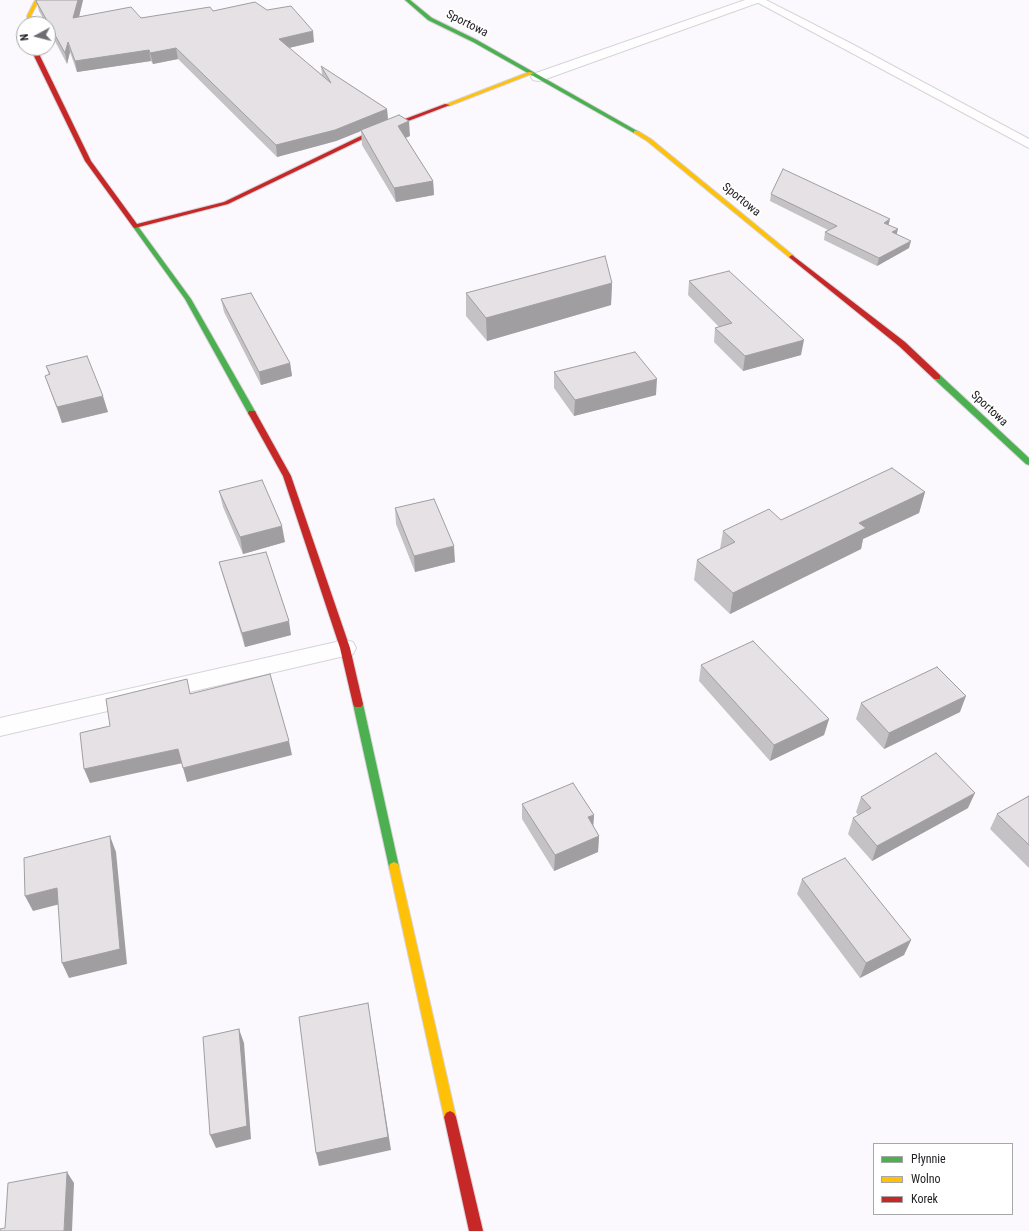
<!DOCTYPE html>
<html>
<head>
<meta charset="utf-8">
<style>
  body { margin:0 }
  #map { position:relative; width:1029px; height:1231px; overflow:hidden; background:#fbf9fd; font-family:"Roboto Condensed",sans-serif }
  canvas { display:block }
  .legend { position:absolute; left:873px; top:1143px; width:140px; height:72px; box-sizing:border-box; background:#fff; border:1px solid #a7a6a8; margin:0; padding:5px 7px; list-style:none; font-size:12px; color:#232125 }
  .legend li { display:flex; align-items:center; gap:8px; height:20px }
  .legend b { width:20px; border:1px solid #a7a6a8 }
  .north { position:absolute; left:16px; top:16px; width:40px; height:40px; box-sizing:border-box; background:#fff; border:1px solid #a7a6a8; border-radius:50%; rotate:263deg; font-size:11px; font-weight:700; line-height:16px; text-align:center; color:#232125 }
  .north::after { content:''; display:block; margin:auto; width:14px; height:18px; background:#6f6d71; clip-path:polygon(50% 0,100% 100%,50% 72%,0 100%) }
</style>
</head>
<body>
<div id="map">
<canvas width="1029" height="1231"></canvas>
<ul class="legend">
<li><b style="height:5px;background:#4caf50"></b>Płynnie</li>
<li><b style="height:5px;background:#ffc107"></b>Wolno</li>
<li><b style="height:5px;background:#c62828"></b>Korek</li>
</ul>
<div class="north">N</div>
</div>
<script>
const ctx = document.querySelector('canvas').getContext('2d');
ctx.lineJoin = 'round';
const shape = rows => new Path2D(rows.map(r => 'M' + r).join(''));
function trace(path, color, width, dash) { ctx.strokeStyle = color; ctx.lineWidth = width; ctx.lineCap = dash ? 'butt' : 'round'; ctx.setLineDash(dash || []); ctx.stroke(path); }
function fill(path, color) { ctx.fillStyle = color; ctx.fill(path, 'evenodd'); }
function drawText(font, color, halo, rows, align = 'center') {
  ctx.font = font + ' "Roboto Condensed",sans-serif'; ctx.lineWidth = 4; ctx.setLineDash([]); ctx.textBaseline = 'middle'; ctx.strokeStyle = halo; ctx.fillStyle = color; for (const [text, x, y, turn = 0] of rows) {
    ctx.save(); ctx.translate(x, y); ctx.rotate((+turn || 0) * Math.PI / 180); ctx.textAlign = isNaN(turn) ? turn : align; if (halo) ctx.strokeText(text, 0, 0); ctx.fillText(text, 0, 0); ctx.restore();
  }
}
const lane = shape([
  [753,0,766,0,854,45,1029,139,1029,148,753,0]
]);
const street = shape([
  [745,0,762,0,760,2,543,80,538,81,533,80,531,77,533,74,745,0],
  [345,640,353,642,356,648,353,654,0,736,0,718,345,640]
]);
const fast = shape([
  [405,0,410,0,432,18,477,40,639,132,634,133,473,42,428,20,405,0],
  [133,225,137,225,191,299,256,413,255,415,249,415,248,413,185,299,133,227,133,225],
  [934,375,940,375,1029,458,1029,465,1026,464,934,379,934,375],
  [358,700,361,701,363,704,399,867,398,870,394,872,390,870,389,867,353,704,355,701,358,700]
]);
const slow = shape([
  [35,0,39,0,31,16,32,24,28,24,27,16,35,0],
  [529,72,534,73,449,106,444,105,529,72],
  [634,131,638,131,651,139,794,256,794,258,790,258,647,141,634,133,634,131],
  [394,862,398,864,399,867,456,1117,454,1121,450,1123,446,1121,444,1117,389,867,390,864,394,862]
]);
const jam = shape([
  [32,48,38,48,40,56,91,161,137,224,224,202,365,134,445,104,450,105,369,136,228,204,135,228,133,227,85,161,34,56,32,48],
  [792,255,905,342,940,375,940,379,934,379,899,346,790,258,789,257,792,255],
  [249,411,255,411,256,413,291,476,350,648,363,704,361,707,355,707,353,704,340,648,283,476,248,413,249,411],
  [450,1111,454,1113,456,1117,483,1231,469,1231,444,1117,446,1113,450,1111]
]);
const wall = shape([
  [37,0,83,0,79,17,141,18,213,11,267,10,314,42,289,48,322,75,321,66,387,109,388,119,410,136,406,138,433,181,434,195,396,202,362,145,361,131,336,141,277,157,178,59,153,64,151,61,77,72,70,52,67,64,48,28,48,24,46,24,39,11,36,1],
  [771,194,888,225,909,248,877,266,824,240,825,232,828,230,770,201],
  [689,281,801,355,743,371,714,342,715,328,719,327,688,295],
  [612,283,611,305,487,341,466,316,466,293],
  [221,299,290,363,292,376,261,385,224,312],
  [46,366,108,412,62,423,45,376,49,375],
  [554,372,656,395,574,416,554,388],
  [219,491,285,542,243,554,223,507],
  [925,492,919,513,863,539,861,549,730,614,694,580,697,560,720,549,723,531,781,520],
  [395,508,455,562,415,572,396,524],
  [219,562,291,635,245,647,223,576],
  [701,665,829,719,824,735,770,761,699,681],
  [861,703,960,712,884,749,856,719],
  [1029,796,1029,868,990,829,997,814],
  [861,797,968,808,872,861,848,834,853,818,858,815,856,812],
  [522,804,594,815,593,826,599,836,598,852,554,871,522,819],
  [802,879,911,940,904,955,860,978,797,894]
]);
const shadedWall = shape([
  [78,0,83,0,76,29,73,18],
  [313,31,314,42,280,50,279,39],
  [68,42,70,52,67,64,65,53],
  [176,48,178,59,153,64,150,53],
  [149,50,151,61,77,72,75,61],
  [387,109,388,121,361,130,361,131,336,141,277,157,276,145],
  [409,121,410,136,399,140,398,126],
  [433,181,434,195,396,202,394,188],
  [890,219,888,227,884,223],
  [898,229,896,237,892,232],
  [911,241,909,248,877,266,879,258],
  [612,283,611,305,487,341,486,318],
  [804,340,801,355,743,371,745,356],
  [290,363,292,376,261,385,259,372],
  [657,379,656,395,574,416,575,400],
  [103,396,108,412,62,423,57,407],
  [925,492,919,513,863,539,861,549,730,614,733,593,859,523],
  [282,526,285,542,243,554,240,537],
  [454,546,455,562,415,572,414,556],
  [289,621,291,635,245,647,242,633],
  [966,696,960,712,884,749,889,733],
  [829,719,824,735,770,761,774,745],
  [289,741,292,755,187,782,183,768],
  [178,749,183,763,90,783,84,769],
  [975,793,968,808,872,861,877,846],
  [594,815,593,830,588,817],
  [110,836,116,852,127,964,69,978,62,963],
  [599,836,598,852,554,871,555,855],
  [57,888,64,903,33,911,25,896],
  [911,940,904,955,860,978,866,963],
  [370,1017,391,1150,319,1166,316,1153],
  [239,1029,244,1043,251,1139,216,1148,210,1135],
  [67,1172,74,1183,72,1231,64,1231]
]);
const building = shape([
  [37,0,78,0,73,18,131,7,141,18,210,7,213,11,255,2,267,10,291,6,313,31,279,39,331,83,321,66,387,109,335,130,276,145,176,48,150,53,149,50,75,61,68,42,65,53,36,1,37,0],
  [399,115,409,121,398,126,433,181,394,188,361,130,399,115],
  [783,169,890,219,884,223,898,229,892,232,911,241,879,258,825,232,837,226,771,194,783,169],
  [605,256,612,283,486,318,466,293,605,256],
  [729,271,804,340,745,356,715,328,732,323,689,281,729,271],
  [251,293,290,363,259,372,221,299,251,293],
  [635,352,657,379,575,400,554,372,635,352],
  [87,356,103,396,57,407,45,376,50,374,46,366,87,356],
  [892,468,925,492,859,523,866,528,733,593,697,560,735,542,723,531,769,509,781,520,892,468],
  [262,480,282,526,240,537,219,491,262,480],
  [434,499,454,546,414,556,395,508,434,499],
  [266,552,289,621,242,633,219,562,266,552],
  [753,641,829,719,774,745,701,665,753,641],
  [937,667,966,696,889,733,861,703,937,667],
  [270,674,289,741,183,768,178,749,84,769,80,733,110,726,106,699,187,679,190,694,270,674],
  [936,753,975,793,877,846,853,818,871,808,861,797,936,753],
  [573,783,594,815,588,817,599,836,555,855,522,804,573,783],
  [1029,796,1029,845,997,814,1029,796],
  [110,836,120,949,62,963,57,888,25,896,24,858,110,836],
  [845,858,911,940,866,963,802,879,845,858],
  [368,1003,388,1137,316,1153,299,1017,368,1003],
  [239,1029,247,1126,210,1135,203,1037,239,1029],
  [67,1172,64,1231,0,1231,0,1229,5,1228,8,1183,67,1172]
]);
const farStreetnames = [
  ["Sportowa",467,24,27],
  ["Sportowa",741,200,39],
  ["Sportowa",989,409,43]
];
trace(lane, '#d7d4d9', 2);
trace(street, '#d7d4d9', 2);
trace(fast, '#d7d4d9', 2);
trace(slow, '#d7d4d9', 2);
trace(jam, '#d7d4d9', 2);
fill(lane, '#fefeff');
fill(street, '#fefeff');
fill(fast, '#4caf50');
fill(slow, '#ffc107');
fill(jam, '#c62828');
fill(wall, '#c5c2c5');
fill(shadedWall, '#a09ea0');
fill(building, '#e5e1e5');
trace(building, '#a09ea0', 1);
drawText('12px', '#232125', '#fff', farStreetnames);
</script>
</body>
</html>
